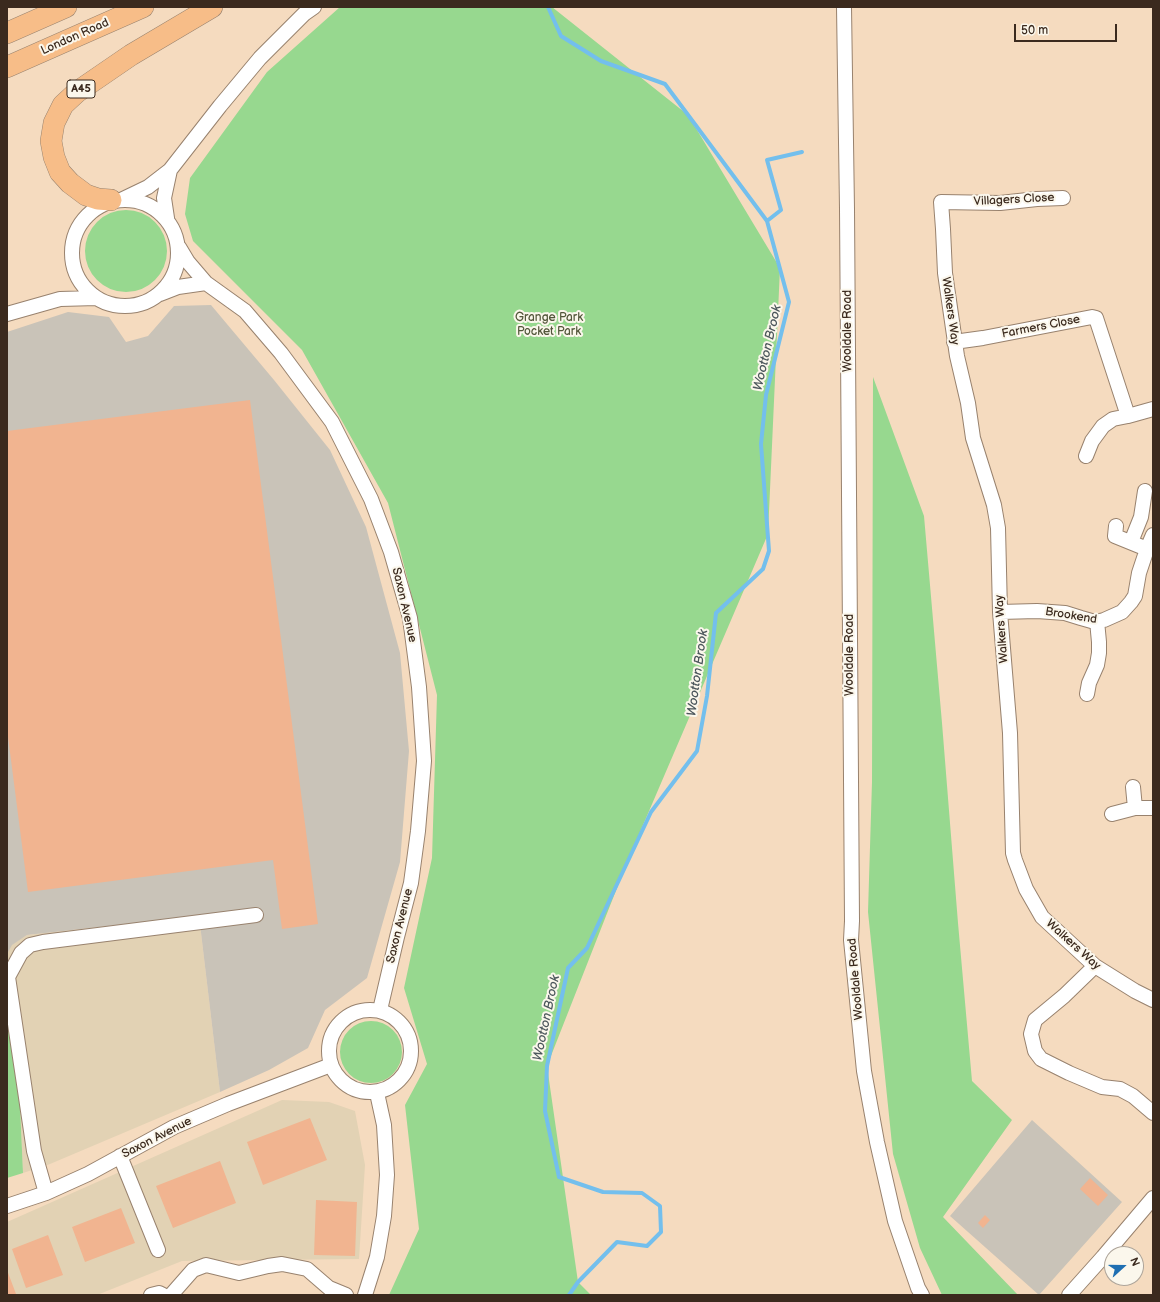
<!DOCTYPE html>
<html>
<head>
<meta charset="utf-8">
<style>
  body { margin:0 }
  #map { position:relative; width:1160px; height:1302px; overflow:hidden; background:#f5dbbf; font-family:"Balsamiq Sans",sans-serif }
  canvas { display:block }
  .frame { position:absolute; inset:0; border:8px solid #3b2a1e; pointer-events:none }
  .north { position:absolute; left:1104px; top:1246px; width:40px; height:40px; box-sizing:border-box; background:#fbf7ec; border:1px solid #aea59a; border-radius:50%; rotate:69deg; font-size:11px; font-weight:700; line-height:16px; text-align:center; color:#3b2a1e }
  .north::after { content:''; display:block; margin:auto; width:14px; height:18px; background:#1f6fb2; clip-path:polygon(50% 0,100% 100%,50% 72%,0 100%) }
  .scale { position:absolute; left:1014px; top:24px; width:103px; height:18px; box-sizing:border-box; border:2px solid #3b2a1e; border-top:0; padding-left:5px; font-size:12px; line-height:14px; white-space:nowrap; color:#3b2a1e; -webkit-text-stroke:3px #fbf7ec; paint-order:stroke }
</style>
</head>
<body>
<div id="map">
<canvas width="1160" height="1302"></canvas>
<div class="frame"></div>
<div class="north">N</div>
<div class="scale">50 m</div>
</div>
<script>
const ctx = document.querySelector('canvas').getContext('2d');
ctx.lineJoin = 'round';
function fill(path, color) { ctx.fillStyle = color; ctx.fill(path, 'evenodd'); }
const shape = rows => new Path2D(rows.map(r => 'M' + r).join(''));
function trace(path, color, width, dash) { ctx.strokeStyle = color; ctx.lineWidth = width; ctx.lineCap = dash ? 'butt' : 'round'; ctx.setLineDash(dash || []); ctx.stroke(path); }
function drawText(font, color, halo, rows, align = 'center') {
  ctx.font = font + ' "Balsamiq Sans",sans-serif'; ctx.lineWidth = 4; ctx.setLineDash([]); ctx.textBaseline = 'middle'; ctx.strokeStyle = halo; ctx.fillStyle = color; for (const [text, x, y, turn = 0] of rows) {
    ctx.save(); ctx.translate(x, y); ctx.rotate((+turn || 0) * Math.PI / 180); ctx.textAlign = isNaN(turn) ? turn : align; if (halo) ctx.strokeText(text, 0, 0); ctx.fillText(text, 0, 0); ctx.restore();
  }
}
const built = shape([
  [199,916,220,1092,50,1164,23,1173,20,1106,7,1016,7,954,11,945,27,935],
  [282,1100,329,1102,355,1111,365,1165,359,1259,182,1261,97,1295,7,1295,7,1222]
]);
const industrial = shape([
  [211,305,274,380,330,450,366,527,400,653,409,751,400,862,367,978,325,1010,308,1048,269,1070,220,1092,199,916,27,935,12,945,7,954,7,332,68,312,109,317,126,342,148,336,174,306],
  [1032,1120,1122,1202,1039,1295,950,1216]
]);
const green = shape([
  [340,7,552,7,688,115,780,268,768,534,628,860,547,1066,578,1282,591,1295,389,1295,419,1229,405,1105,427,1064,404,988,432,858,437,695,388,503,302,350,193,241,185,214,190,178,267,72],
  '85 251a41 41 0 1 1 82 0a41 41 0 1 1-82 0Z',
  [873,377,924,516,942,723,958,923,972,1081,1012,1120,943,1217,1018,1295,942,1295,920,1248,893,1154,868,912,872,782],
  [7,1016,20,1106,23,1173,7,1178],
  '340 1052a31 31 0 1 1 62 0a31 31 0 1 1-62 0Z'
]);
const stream = shape([
  [548,7,561,36,601,61,665,84,767,221,789,302,766,395,761,444,769,551,763,569,716,613,707,696,697,751,651,812,587,948,568,968,547,1066,545,1111,559,1177,603,1192,642,1193,660,1206,661,1232,647,1246,617,1242,578,1282,569,1295],
  [767,221,781,210,767,160,802,152]
]);
const building = shape([
  [250,400,318,924,282,929,273,860,28,892,7,729,7,431],
  [310,1118,327,1160,263,1185,247,1142],
  [220,1161,236,1203,173,1228,156,1186],
  [1090,1178,1108,1195,1098,1206,1080,1189],
  [316,1200,357,1202,355,1256,314,1255],
  [121,1208,135,1243,85,1262,72,1227],
  [985,1215,990,1220,983,1228,978,1223],
  [48,1235,63,1275,26,1288,12,1249],
  [7,1270,16,1294,14,1295,7,1295]
]);
const minor = shape([
  [844,7,847,209,852,921,851,940,864,1071,877,1142,895,1221,918,1288,922,1295],
  [1063,198,1037,199,1000,203,941,202,943,229,945,273,957,356,968,403,973,438,994,505,998,528,1000,612,1010,733,1013,853,1015,860,1026,889,1042,917,1095,966,1135,991,1153,1000],
  [123,199,148,187,170,170,220,106,260,58,304,14,314,7],
  '72 253a53 53 0 1 1 106 0a53 53 0 1 1-106 0Z',
  [167,218,164,198,170,170],
  [179,247,188,262,206,283,245,311,281,353,332,422,371,499,391,552,410,618,419,687,424,761,418,831,411,883,397,937,380,1010],
  [160,294,178,287,206,283],
  [7,314,60,299,97,298],
  [954,342,983,338,1092,317,1096,318,1128,416,1153,409],
  [1086,456,1092,441,1103,426,1113,419,1128,416],
  [1131,542,1141,517,1145,491],
  [1147,549,1153,535],
  [1000,612,1037,611,1065,613,1081,618,1095,622,1104,620,1122,612,1131,602,1135,596,1139,573,1147,549,1115,536,1116,526],
  [1087,694,1089,683,1097,665,1099,653,1099,642,1097,621],
  [1133,787,1135,808],
  [1112,814,1135,808,1153,808],
  [1095,966,1064,996,1035,1020,1031,1034,1035,1051,1041,1059,1069,1073,1102,1087,1120,1089,1133,1096,1153,1113],
  '329 1051a41 41 0 1 1 82 0a41 41 0 1 1-82 0Z',
  [120,1156,158,1250],
  [46,1193,34,1151,8,977,21,953,30,945,43,942,256,915],
  [7,1206,46,1193,88,1174,174,1127,228,1104,331,1065],
  [151,1295,159,1293,163,1295],
  [171,1295,193,1270,206,1265,239,1273,268,1266,282,1264,307,1269,329,1288,346,1295],
  [365,1295,377,1257,384,1216,387,1175,384,1125,377,1093],
  [1069,1295,1103,1257,1153,1198]
]);
const highway = shape([
  [7,33,66,7],
  [7,67,143,7],
  [111,200,98,199,86,195,70,183,60,172,54,157,51,141,54,123,63,105,77,92,131,55,212,7]
]);
const shields = [
  [81,89,28]
];
const shieldNames = [
  ["A45",81,89]
];
const streetNames = [
  ["London Road",75,37,-24],
  ["Villagers Close",1014,200,-3],
  ["Walkers Way",950,311,82],
  ["Farmers Close",1041,327,-11],
  ["Wooldale Road",848,331,-90],
  ["Saxon Avenue",404,605,77],
  ["Brookend",1071,616,9],
  ["Walkers Way",1002,629,-94],
  ["Wooldale Road",850,655,-90],
  ["Saxon Avenue",400,926,-76],
  ["Walkers Way",1073,945,42],
  ["Wooldale Road",856,979,-95],
  ["Saxon Avenue",157,1138,-27]
];
const parkNames = [
  ["Grange Park",549,318],
  ["Pocket Park",549,332]
];
const waterNames = [
  ["Wootton Brook",768,348,-77],
  ["Wootton Brook",698,673,-82],
  ["Wootton Brook",547,1018,-78]
];
fill(built, '#e2d2b4');
fill(industrial, '#c9c3b8');
fill(green, '#97d88f');
trace(stream, '#73bfed', 4);
fill(building, '#f1b490');
trace(minor, '#98826e', 16);
trace(highway, '#98826e', 22);
trace(minor, '#fff', 14);
trace(highway, '#f7bd88', 21);
for (const [x, y, w] of shields) { const box = new Path2D(); box.roundRect(x - w / 2, y - 9, w, 18, 3); ctx.fillStyle = '#fbf7ec'; ctx.fill(box); trace(box, '#3b2a1e', 1); }
drawText('bold 11px', '#3b2a1e', null, shieldNames);
drawText('12px', '#3b2a1e', '#fbf7ec', streetNames);
drawText('12px', '#52563a', '#fbf7ec', parkNames);
drawText('italic 13px', '#4c575c', '#fbf7ec', waterNames);
</script>
</body>
</html>
